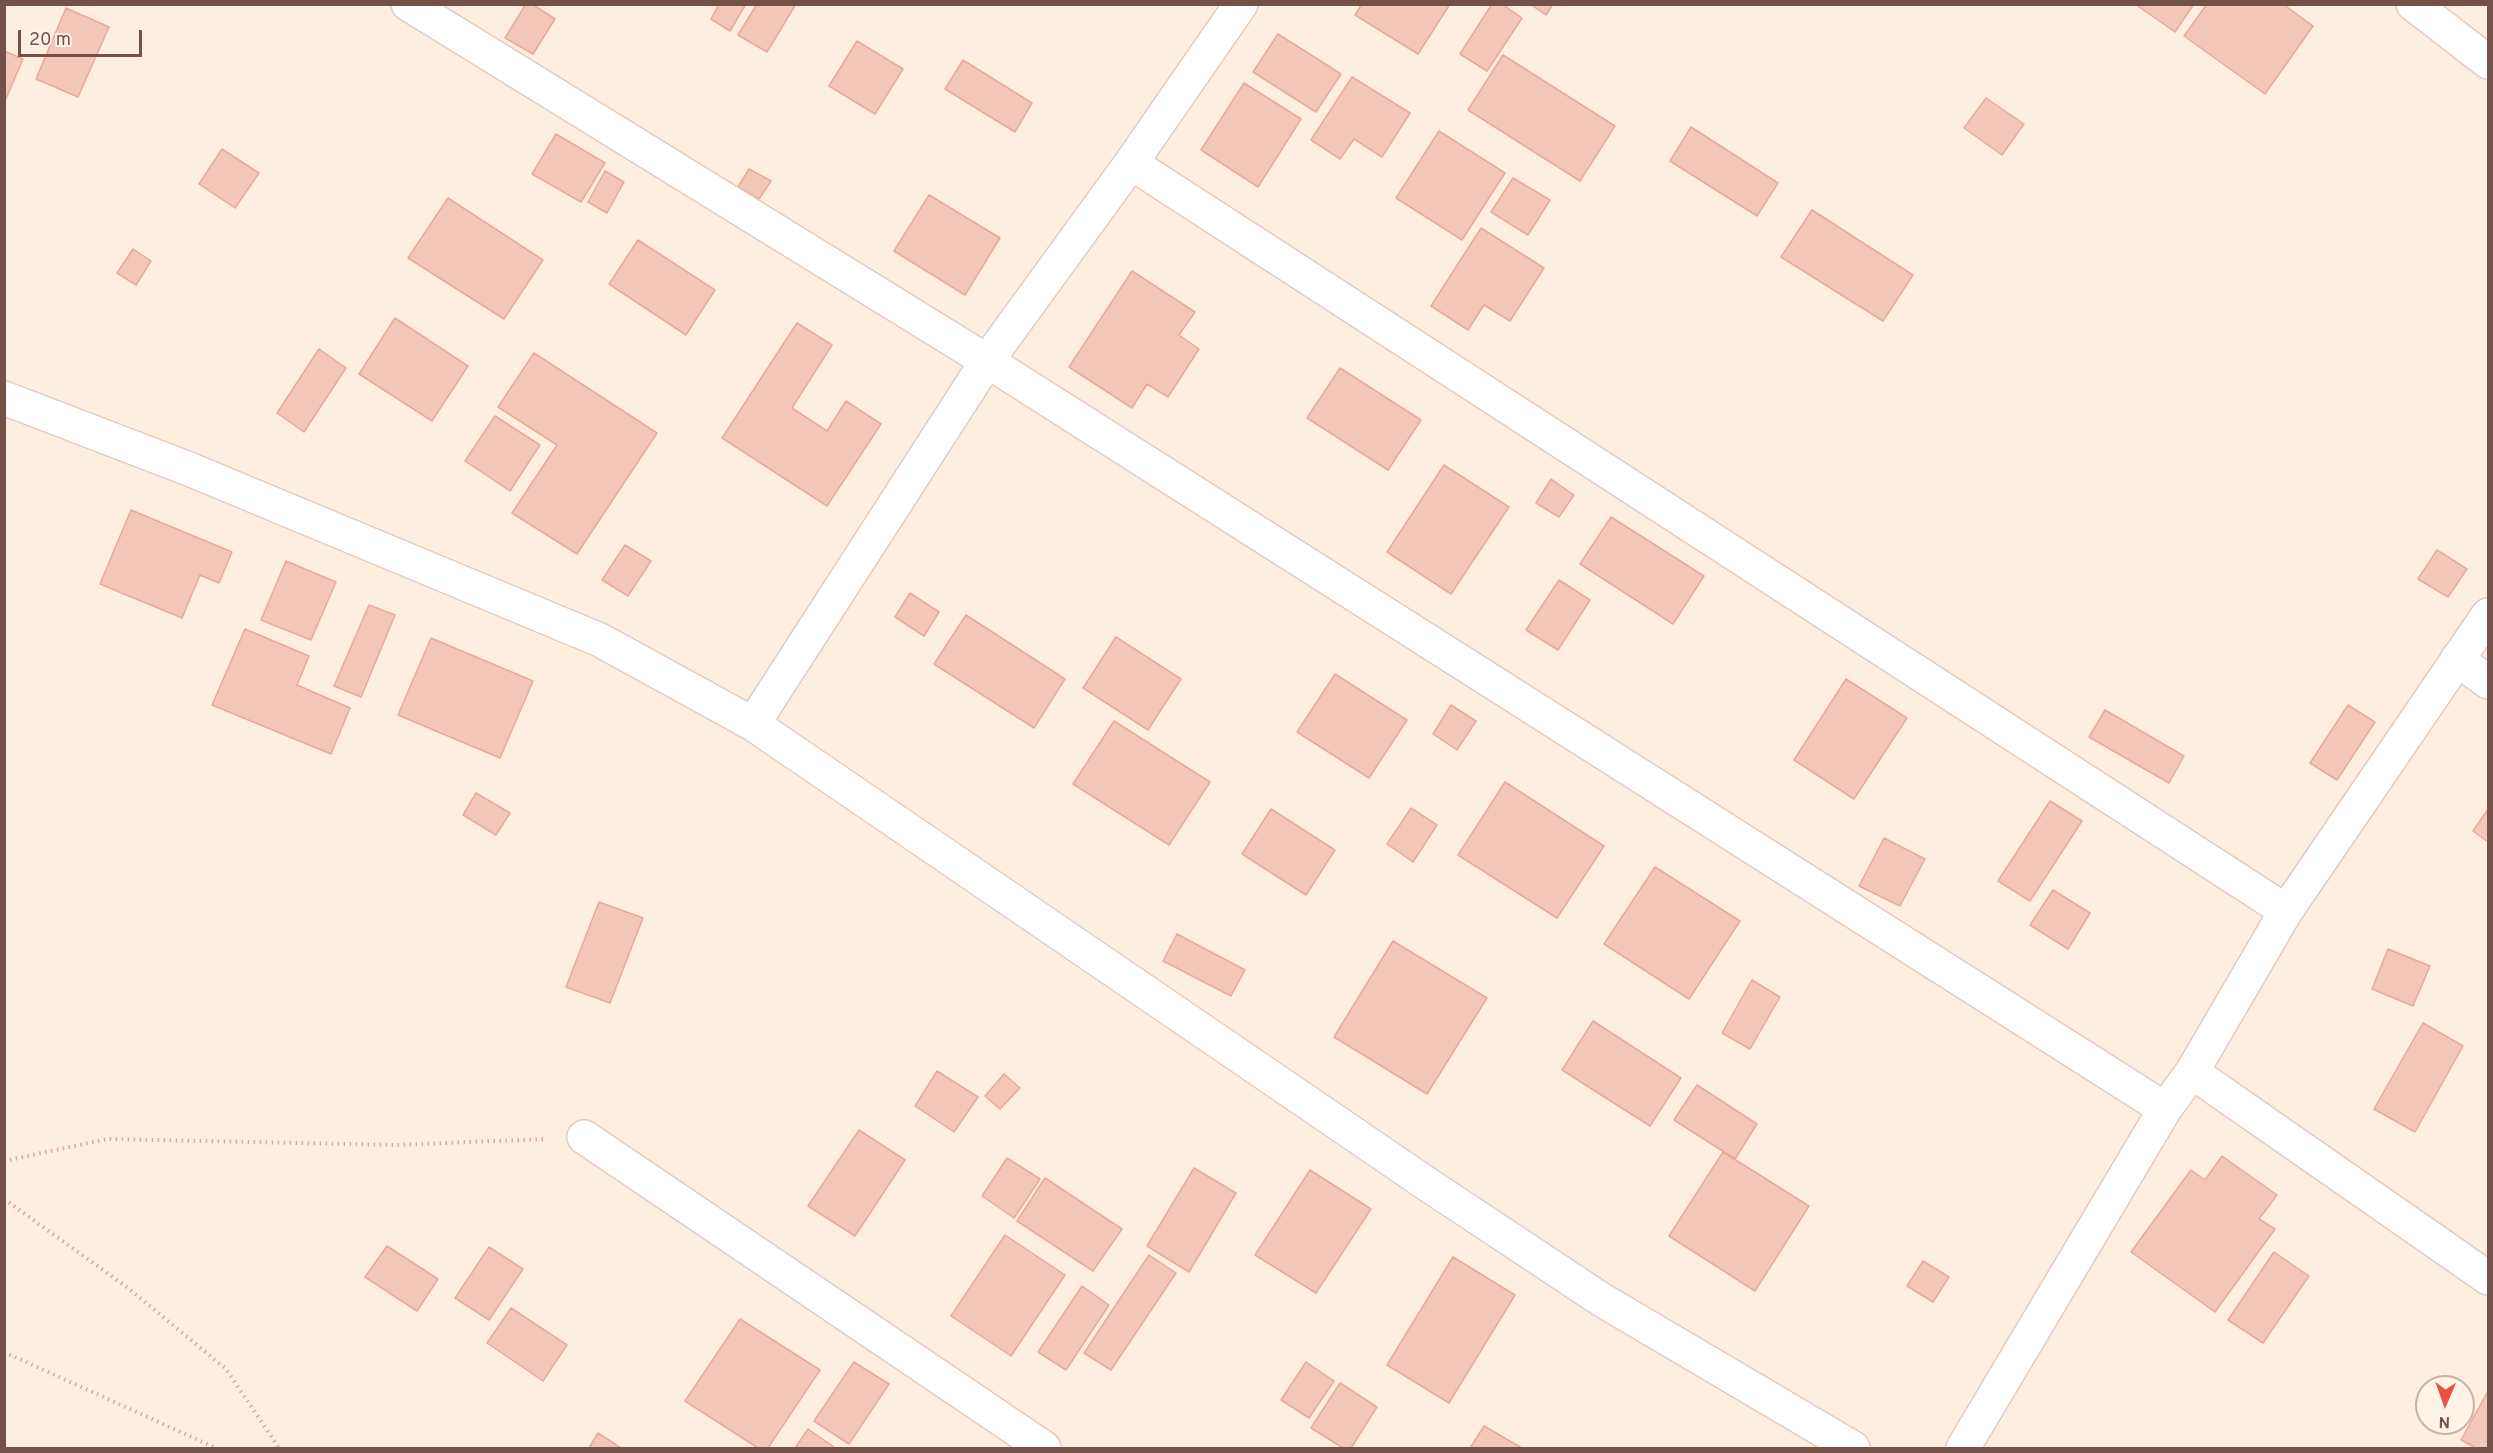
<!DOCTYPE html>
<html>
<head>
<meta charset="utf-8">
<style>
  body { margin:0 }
  #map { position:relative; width:2493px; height:1453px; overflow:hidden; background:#fdeee0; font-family:Overpass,sans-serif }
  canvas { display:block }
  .frame { position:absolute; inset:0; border:6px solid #735147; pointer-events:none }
  .north { position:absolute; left:2415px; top:1375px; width:60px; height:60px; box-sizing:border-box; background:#fff2e6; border:2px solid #c7b2a6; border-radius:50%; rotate:182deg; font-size:16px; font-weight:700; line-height:24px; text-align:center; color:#735147 }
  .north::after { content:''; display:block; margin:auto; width:21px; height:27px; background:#ea5142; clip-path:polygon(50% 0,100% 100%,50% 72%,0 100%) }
  .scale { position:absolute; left:18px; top:30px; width:124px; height:27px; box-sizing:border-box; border:3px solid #735147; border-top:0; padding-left:8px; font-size:18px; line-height:21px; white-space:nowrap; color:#735147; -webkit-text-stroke:4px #fff2e6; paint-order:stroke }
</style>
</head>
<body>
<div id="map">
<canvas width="2493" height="1453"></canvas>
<div class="frame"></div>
<div class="north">N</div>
<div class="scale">20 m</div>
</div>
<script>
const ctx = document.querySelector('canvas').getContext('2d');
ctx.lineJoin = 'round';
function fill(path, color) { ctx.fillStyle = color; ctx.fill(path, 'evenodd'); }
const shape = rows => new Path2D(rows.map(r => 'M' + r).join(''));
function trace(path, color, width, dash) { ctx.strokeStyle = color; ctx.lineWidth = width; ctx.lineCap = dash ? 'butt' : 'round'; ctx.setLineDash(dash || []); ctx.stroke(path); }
const building = shape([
  [526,4,532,4,555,19,533,54,505,38,526,4],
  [719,4,746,4,730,31,711,19,719,4],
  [757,4,796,4,767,52,738,35,757,4],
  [1362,4,1450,4,1418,54,1355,15,1362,4],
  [1492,4,1502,4,1522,18,1487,71,1460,54,1492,4],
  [1530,4,1553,4,1546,15,1530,4],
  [2135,4,2194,4,2175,32,2135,4],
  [2207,4,2283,4,2313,26,2265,94,2184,36,2207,4],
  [66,8,109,27,78,97,36,79,66,8],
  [1278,34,1341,74,1316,112,1253,72,1278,34],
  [857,41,903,69,875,114,829,86,857,41],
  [4,51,23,59,5,101,4,101,4,51],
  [1503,55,1615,126,1580,181,1468,110,1503,55],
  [963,60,1032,103,1015,132,945,89,963,60],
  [1352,77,1410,113,1382,157,1354,139,1340,159,1311,140,1352,77],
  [1244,83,1301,119,1258,187,1201,150,1244,83],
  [1986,98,2024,124,2002,155,1964,128,1986,98],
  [1691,127,1778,183,1757,216,1670,161,1691,127],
  [1439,131,1505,173,1462,240,1396,198,1439,131],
  [556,134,605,163,581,202,532,174,556,134],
  [222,149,259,173,235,208,199,184,222,149],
  [749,169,771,181,759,199,738,187,749,169],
  [605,171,624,182,607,213,588,202,605,171],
  [1513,178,1550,200,1528,235,1491,212,1513,178],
  [929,195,1000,238,965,295,894,251,929,195],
  [448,198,543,260,504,319,408,258,448,198],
  [1812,210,1913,275,1883,321,1781,257,1812,210],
  [1481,228,1544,268,1510,321,1484,305,1468,330,1431,306,1481,228],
  [638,240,715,290,686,335,609,284,638,240],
  [133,249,151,261,136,285,117,273,133,249],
  [1132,271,1195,312,1179,335,1199,349,1168,397,1147,384,1132,408,1069,367,1132,271],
  [395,318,468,366,432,421,359,374,395,318],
  [797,323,832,345,792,408,827,431,846,401,881,424,827,506,722,438,797,323],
  [319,349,346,368,304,432,277,413,319,349],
  [534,353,657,433,577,554,512,513,557,445,498,407,534,353],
  [1340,368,1421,420,1388,470,1307,418,1340,368],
  [495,416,540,445,510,491,465,461,495,416],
  [1444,465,1509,507,1451,594,1387,552,1444,465],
  [1551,479,1574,495,1559,517,1536,503,1551,479],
  [131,510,232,552,219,583,200,575,182,618,100,584,131,510],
  [1611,517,1704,576,1673,624,1580,564,1611,517],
  [625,545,651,561,628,596,602,580,625,545],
  [2437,550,2467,569,2448,597,2418,579,2437,550],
  [286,561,336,582,311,640,261,620,286,561],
  [1559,580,1590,600,1558,650,1526,630,1559,580],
  [910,593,939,612,924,636,895,617,910,593],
  [369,605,395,615,361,697,334,686,369,605],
  [966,615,1065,679,1034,728,934,664,966,615],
  [245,629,309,656,297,685,350,708,331,754,212,705,245,629],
  [1116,637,1181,679,1148,730,1083,688,1116,637],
  [431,638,533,681,500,758,398,715,431,638],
  [1335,674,1407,720,1369,778,1297,732,1335,674],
  [1846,679,1907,718,1854,799,1794,760,1846,679],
  [1451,705,1476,721,1457,750,1433,734,1451,705],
  [2348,705,2375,722,2337,780,2310,763,2348,705],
  [2105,710,2184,756,2169,783,2089,737,2105,710],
  [1114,721,1210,782,1169,845,1073,784,1114,721],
  [1505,782,1604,846,1557,918,1458,855,1505,782],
  [476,793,510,813,496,835,463,815,476,793],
  [2050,801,2082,821,2030,901,1998,881,2050,801],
  [1411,808,1437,825,1413,862,1387,844,1411,808],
  [1271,809,1335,850,1306,895,1242,854,1271,809],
  [2488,809,2488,842,2473,831,2488,809],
  [1884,838,1925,859,1900,906,1859,886,1884,838],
  [1655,867,1740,921,1689,999,1604,944,1655,867],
  [2053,890,2090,913,2068,949,2030,925,2053,890],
  [599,902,643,918,610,1003,566,987,599,902],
  [1177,934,1245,970,1231,996,1163,961,1177,934],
  [1393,941,1487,998,1427,1094,1334,1037,1393,941],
  [2388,949,2430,966,2413,1006,2372,989,2388,949],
  [1752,980,1780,997,1750,1049,1722,1033,1752,980],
  [1593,1021,1681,1078,1650,1126,1562,1070,1593,1021],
  [2423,1023,2463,1046,2415,1132,2374,1109,2423,1023],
  [937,1071,978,1097,954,1132,915,1106,937,1071],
  [1004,1074,1020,1088,1000,1109,985,1096,1004,1074],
  [1697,1085,1757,1124,1735,1159,1674,1120,1697,1085],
  [859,1130,905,1160,855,1236,808,1206,859,1130],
  [1723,1152,1809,1206,1755,1291,1669,1236,1723,1152],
  [2222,1156,2277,1195,2259,1219,2275,1229,2215,1312,2131,1252,2191,1170,2205,1180,2222,1156],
  [1007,1158,1040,1179,1014,1218,982,1196,1007,1158],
  [1194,1168,1236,1193,1189,1272,1147,1246,1194,1168],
  [1310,1170,1371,1209,1316,1293,1255,1255,1310,1170],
  [1045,1178,1122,1229,1093,1271,1017,1221,1045,1178],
  [1005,1235,1065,1275,1011,1356,951,1316,1005,1235],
  [387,1246,438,1279,417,1311,365,1277,387,1246],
  [489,1247,523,1269,489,1320,455,1298,489,1247],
  [2274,1252,2309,1276,2263,1343,2228,1320,2274,1252],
  [1149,1255,1176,1273,1111,1370,1084,1353,1149,1255],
  [1453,1257,1515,1295,1449,1403,1387,1365,1453,1257],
  [1923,1261,1949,1277,1933,1302,1907,1286,1923,1261],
  [1082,1286,1109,1305,1066,1370,1038,1352,1082,1286],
  [511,1308,567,1345,543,1381,487,1343,511,1308],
  [740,1319,820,1370,768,1448,758,1448,685,1401,740,1319],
  [854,1362,889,1384,849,1444,814,1421,854,1362],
  [1306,1362,1334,1381,1309,1418,1281,1400,1306,1362],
  [1340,1383,1377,1407,1351,1448,1343,1448,1311,1428,1340,1383],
  [2488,1391,2488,1448,2476,1448,2461,1440,2488,1391],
  [1484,1426,1522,1448,1470,1448,1484,1426],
  [808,1429,834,1447,832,1448,795,1448,808,1429],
  [598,1433,621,1448,589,1448,598,1433]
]);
const path = shape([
  [4,1161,107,1139,396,1145,547,1139],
  [4,1199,128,1288,226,1369,279,1448],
  [4,1352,216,1448]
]);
const street = shape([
  [408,4,987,361,2165,1109],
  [1131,163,2286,911],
  [4,398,189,469,600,640,753,724,1427,1184,1602,1300,1853,1448],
  [2457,659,2488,682],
  [753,724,987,361,1131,163,1241,4],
  [2192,1072,2488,1278],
  [584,1137,1044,1448],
  [1963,1448,2165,1109,2192,1072,2286,911,2488,615]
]);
const secondary = shape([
  [2413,4,2488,62]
]);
fill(building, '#f2c7b7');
trace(building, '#e5ab97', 1.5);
trace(street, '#e3cbbf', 36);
trace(secondary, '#e8cabc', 36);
trace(path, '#d7aa9b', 4, [1.5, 4.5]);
trace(street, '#fff', 33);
trace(secondary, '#fff', 33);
</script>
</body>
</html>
